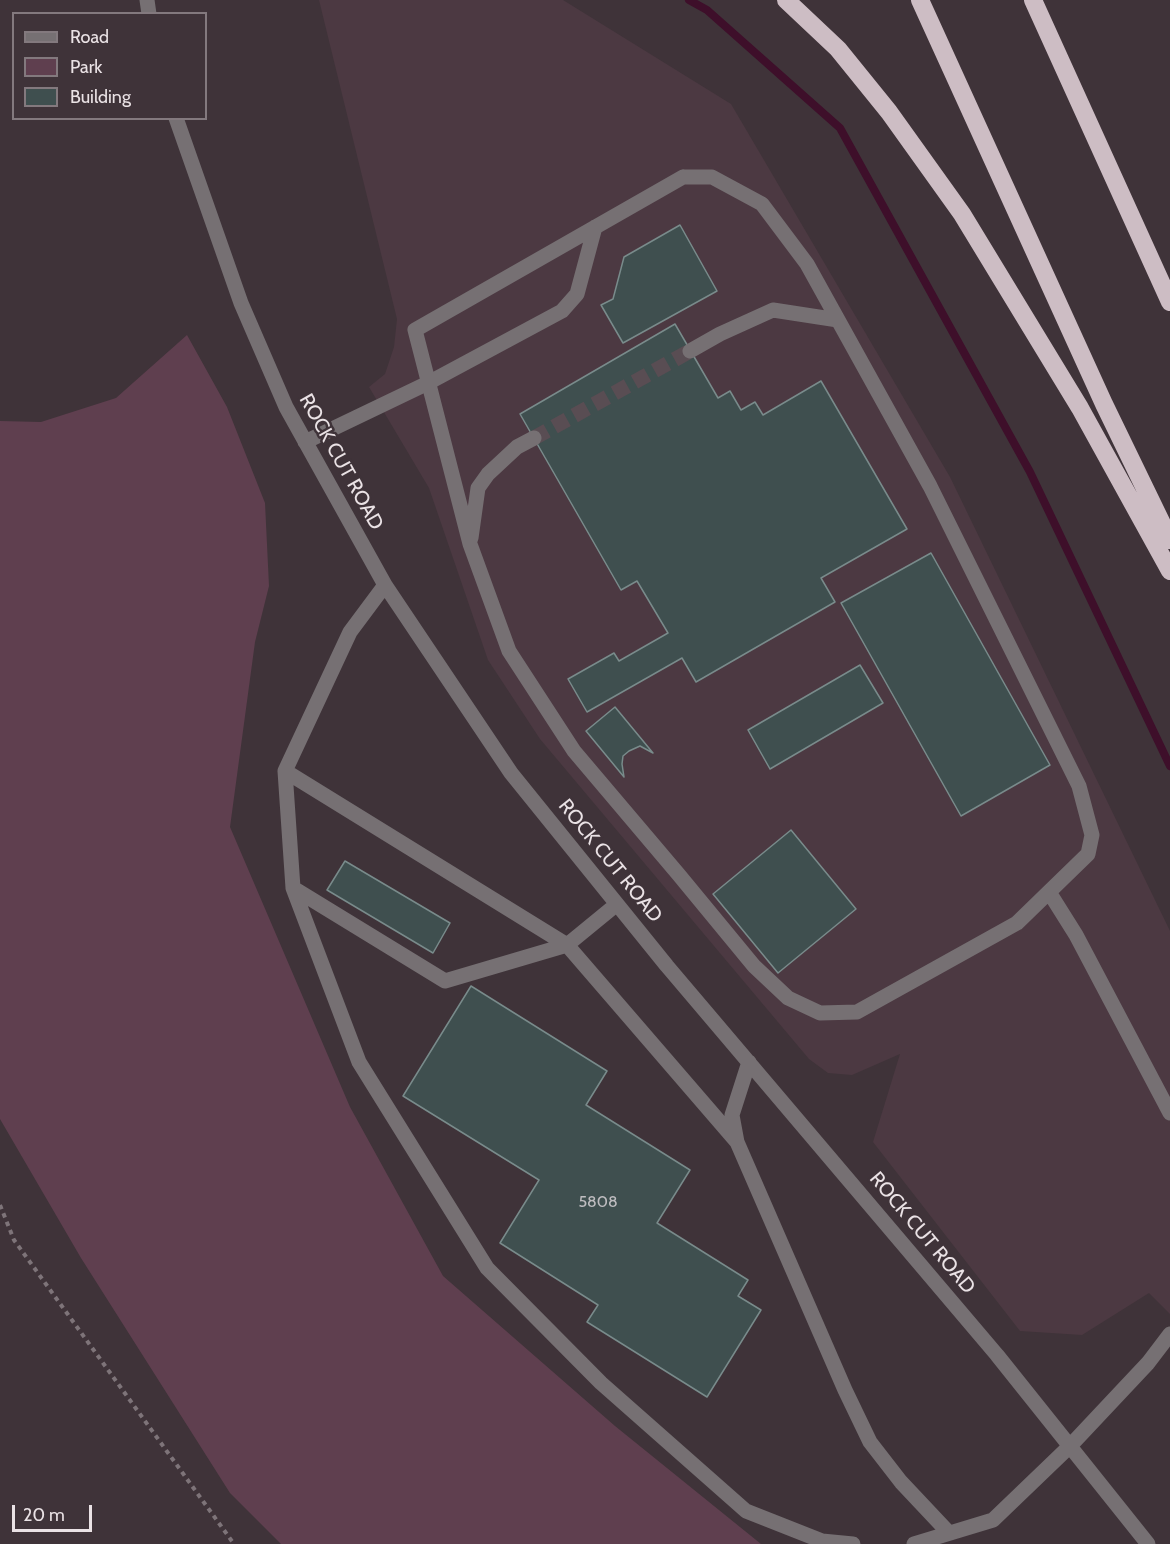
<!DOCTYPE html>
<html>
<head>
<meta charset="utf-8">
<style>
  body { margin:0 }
  #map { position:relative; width:1170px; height:1544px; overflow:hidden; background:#3f3339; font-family:Cabin,sans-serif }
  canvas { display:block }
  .legend { position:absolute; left:12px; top:12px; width:195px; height:108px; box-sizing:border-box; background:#3f3339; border:2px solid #83797e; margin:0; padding:8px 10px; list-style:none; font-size:18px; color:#eae2e5 }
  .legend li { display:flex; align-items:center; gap:12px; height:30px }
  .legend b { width:30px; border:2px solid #83797e }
  .scale { position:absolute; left:12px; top:1505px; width:80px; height:27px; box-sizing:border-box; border:3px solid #eae2e5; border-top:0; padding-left:8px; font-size:18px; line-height:21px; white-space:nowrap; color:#eae2e5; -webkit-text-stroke:4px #3f3339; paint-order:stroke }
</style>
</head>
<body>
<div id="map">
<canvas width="1170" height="1544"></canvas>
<ul class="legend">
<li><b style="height:8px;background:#767073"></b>Road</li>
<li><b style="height:16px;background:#5f3f4f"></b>Park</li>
<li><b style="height:16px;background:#3f4f4f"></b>Building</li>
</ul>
<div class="scale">20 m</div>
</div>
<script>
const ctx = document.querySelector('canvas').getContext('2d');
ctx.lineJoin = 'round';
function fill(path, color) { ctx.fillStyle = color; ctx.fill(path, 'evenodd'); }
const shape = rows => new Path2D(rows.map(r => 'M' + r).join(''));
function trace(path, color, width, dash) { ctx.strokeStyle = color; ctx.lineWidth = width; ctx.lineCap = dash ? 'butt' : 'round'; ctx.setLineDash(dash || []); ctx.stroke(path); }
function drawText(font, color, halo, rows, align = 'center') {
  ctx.font = font + ' Cabin,sans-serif'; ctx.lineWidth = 5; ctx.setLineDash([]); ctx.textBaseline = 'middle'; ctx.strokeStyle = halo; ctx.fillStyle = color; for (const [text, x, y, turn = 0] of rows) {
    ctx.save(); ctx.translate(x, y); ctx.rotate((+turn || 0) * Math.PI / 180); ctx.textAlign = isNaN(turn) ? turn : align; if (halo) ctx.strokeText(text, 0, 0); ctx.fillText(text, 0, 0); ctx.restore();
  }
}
const built = shape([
  [319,0,563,0,731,104,950,477,1170,931,1170,1314,1149,1293,1082,1335,1020,1331,873,1142,900,1054,852,1075,828,1073,809,1059,540,739,488,660,429,488,369,387,385,374,394,347,397,319]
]);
const green = shape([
  [187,335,227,407,265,503,269,586,255,642,230,827,350,1107,443,1276,615,1426,761,1544,281,1544,230,1493,81,1258,0,1119,0,421,41,422,116,398]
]);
const stream = shape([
  [689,0,707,10,840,128,1030,472,1170,766]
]);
const building = shape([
  [680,225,717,291,623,343,601,305,613,299,624,257,680,225],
  [675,324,718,398,730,391,741,410,755,402,763,415,821,381,907,529,821,578,835,602,696,682,682,658,587,712,568,679,614,653,619,661,668,633,637,581,621,590,520,414,675,324],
  [931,553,1050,765,961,816,841,603,931,553],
  [860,665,883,703,770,769,748,730,860,665],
  [615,707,653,753,640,746,629,751,623,756,622,764,624,777,586,731,615,707],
  [791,830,856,909,778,973,713,894,791,830],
  [345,861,450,923,433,953,327,890,345,861],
  [471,986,607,1071,586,1105,690,1170,657,1223,748,1280,738,1296,761,1310,707,1397,587,1322,598,1305,500,1243,539,1180,403,1096,471,986]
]);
const minorTunnel = shape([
  [534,438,690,351]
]);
const path = shape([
  [0,1205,14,1240,234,1544]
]);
const minor = shape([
  [147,0,149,14],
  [176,118,241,303,286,407,385,585,511,773,667,966,997,1355,1148,1544],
  [683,177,712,177,762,204,807,264,930,486,1079,786,1092,835,1088,854,1017,923,857,1012,820,1013,788,998,754,966,679,875,574,751,509,651,470,544,415,330,683,177],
  [690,351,720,334,773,310,838,320],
  [305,442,428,383,562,311,577,294,595,227],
  [471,538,478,488,488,474,517,447,534,438],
  [385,585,350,632,285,771,293,888,359,1062,487,1268,601,1383,746,1511,822,1541,853,1544],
  [285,771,567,945,737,1142],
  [293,888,445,981,567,945,617,904],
  [1049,892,1076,935,1170,1113],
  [749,1062,732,1115,737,1142,845,1390,870,1442,901,1482,949,1533],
  [914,1544,993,1520,1070,1446,1148,1363,1170,1334]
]);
const highway = shape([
  [786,0,838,49,889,112,962,214,1080,408,1170,571],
  [920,0,1104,404,1170,540],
  [1033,0,1170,302]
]);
const numberNames = [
  ["5808",598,1202]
];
const streetNames = [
  ["ROCK CUT ROAD",341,462,61],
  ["ROCK CUT ROAD",610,861,51],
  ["ROCK CUT ROAD",922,1233,50]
];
fill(built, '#4c3942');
fill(green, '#5f3f4f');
trace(stream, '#3e0f2a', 8);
fill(building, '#3f4f4f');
trace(building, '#798b8b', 1.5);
trace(minorTunnel, '#594d53', 15, [15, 8]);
trace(path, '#7e7479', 4, [4.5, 4.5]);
trace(minor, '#767073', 15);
trace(highway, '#cdbdc4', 18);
drawText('16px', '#bfbdc0', null, numberNames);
drawText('20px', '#eae2e5', '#3f3339', streetNames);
</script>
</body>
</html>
